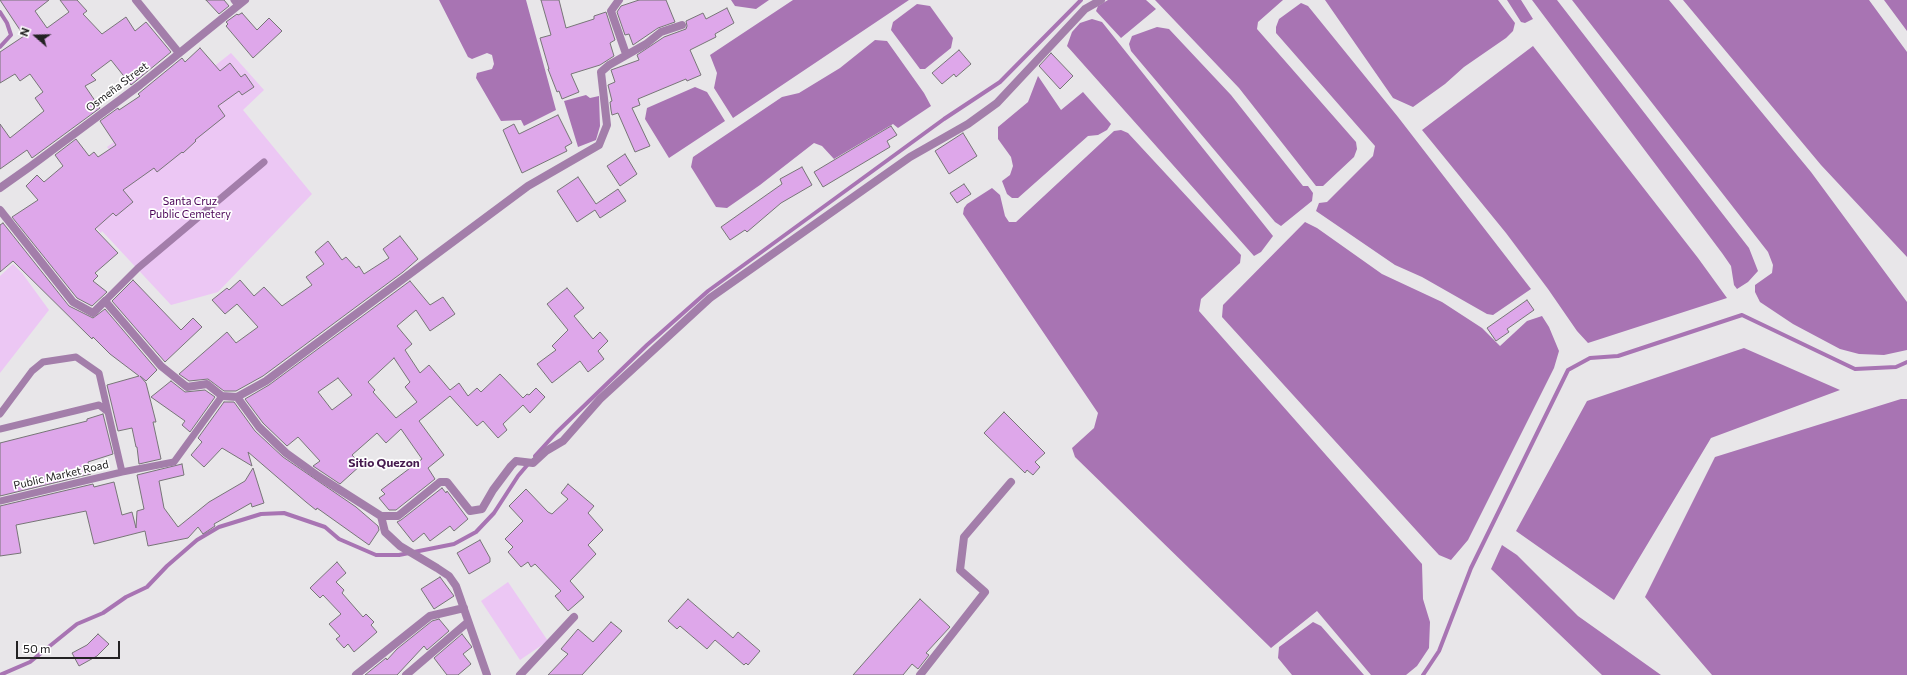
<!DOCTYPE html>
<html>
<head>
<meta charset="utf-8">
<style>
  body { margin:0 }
  #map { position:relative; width:1907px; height:675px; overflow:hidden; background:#e8e6e9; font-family:Commissioner,sans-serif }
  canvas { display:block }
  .north { position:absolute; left:16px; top:16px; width:40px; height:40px; -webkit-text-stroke:3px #fff; paint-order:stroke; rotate:290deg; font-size:11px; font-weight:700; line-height:16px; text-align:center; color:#232223 }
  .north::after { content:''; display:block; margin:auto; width:14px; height:18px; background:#232223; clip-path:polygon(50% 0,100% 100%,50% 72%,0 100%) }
  .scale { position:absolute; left:16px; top:641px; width:104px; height:18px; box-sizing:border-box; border:2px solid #232223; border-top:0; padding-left:5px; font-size:12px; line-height:14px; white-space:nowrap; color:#232223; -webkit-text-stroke:3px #fff; paint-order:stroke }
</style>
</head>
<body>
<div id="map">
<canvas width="1907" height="675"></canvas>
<div class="north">N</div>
<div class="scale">50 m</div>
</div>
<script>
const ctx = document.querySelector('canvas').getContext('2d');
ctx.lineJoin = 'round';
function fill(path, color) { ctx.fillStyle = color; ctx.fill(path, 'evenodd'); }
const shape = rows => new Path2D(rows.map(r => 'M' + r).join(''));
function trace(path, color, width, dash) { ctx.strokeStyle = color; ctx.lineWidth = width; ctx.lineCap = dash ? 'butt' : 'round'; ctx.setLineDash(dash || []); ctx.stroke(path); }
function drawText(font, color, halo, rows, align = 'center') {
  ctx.font = font + ' Commissioner,sans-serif'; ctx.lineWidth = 3.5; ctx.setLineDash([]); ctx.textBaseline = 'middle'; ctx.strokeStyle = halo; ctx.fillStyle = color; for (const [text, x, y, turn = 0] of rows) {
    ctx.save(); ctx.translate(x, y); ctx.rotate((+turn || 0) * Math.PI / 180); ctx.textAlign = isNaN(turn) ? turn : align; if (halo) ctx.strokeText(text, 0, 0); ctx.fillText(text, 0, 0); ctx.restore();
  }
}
const green = shape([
  [231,53,264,90,243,110,312,194,218,292,171,305,102,231,101,233,83,214,115,157,107,147,179,94],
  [13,264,22,273,49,310,0,373,0,276],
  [508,582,548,641,520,660,481,601]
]);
const water = shape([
  [439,0,526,0,556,110,524,126,521,120,501,121,476,78,477,73,492,69,494,64,492,55,487,53,472,59,468,57],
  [731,0,769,0,756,9,735,6],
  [793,0,909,0,733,118,714,88,717,73,710,55],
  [1108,0,1146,0,1156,9,1121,38,1096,11,1098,6],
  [1155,0,1283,0,1258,22,1257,29,1356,142,1357,149,1354,157,1323,186,1316,186,1239,88],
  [1325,0,1498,0,1515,23,1513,31,1506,38,1464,67,1445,84,1413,107,1393,98],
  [1507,0,1521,0,1533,19,1525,23,1521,22],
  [1532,0,1557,0,1749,248,1758,271,1748,282,1737,289,1734,285,1731,266,1722,253],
  [1572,0,1669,0,1811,172,1907,302,1907,350,1884,355,1859,354,1840,349,1793,324,1760,302,1755,292,1755,285,1772,273,1773,265,1768,252],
  [1683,0,1869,0,1907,52,1907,257,1821,165],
  [1884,0,1907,0,1907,31],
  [1301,3,1308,6,1398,117,1531,289,1493,315,1487,314,1422,277,1395,265,1316,211,1319,203,1327,202,1373,156,1375,146,1276,33,1276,27,1279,19],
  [917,4,930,6,953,38,951,48,925,69,920,69,891,30,893,22],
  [1092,19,1102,22,1273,236,1261,252,1254,256,1067,46,1072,32,1080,23],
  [1157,27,1169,29,1231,95,1303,186,1308,186,1313,193,1312,201,1281,226,1275,222,1131,51,1129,44,1132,36],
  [875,40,887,41,924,93,931,106,898,128,893,124,834,159,822,146,814,143,760,185,727,208,716,207,691,167,693,157,782,97,799,93,840,68],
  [1533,46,1698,258,1727,298,1588,343,1577,331,1548,289,1506,233,1422,130],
  [1038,76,1061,110,1083,92,1111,124,1107,130,1098,135,1088,136,1018,198,1012,198,1007,194,1002,181,1010,175,1013,166,1011,157,998,139,998,127,1028,102],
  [695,87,707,92,725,121,669,158,645,119,647,108],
  [586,95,590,98,599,96,600,126,596,140,578,147,564,101],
  [1121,130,1128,133,1241,255,1240,263,1201,299,1199,311,1422,564,1423,599,1430,622,1429,648,1417,666,1406,675,1371,675,1317,611,1271,648,1075,457,1072,448,1094,428,1098,413,963,214,964,208,967,204,992,188,1000,195,1005,216,1009,222,1016,222,1114,131],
  [1305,222,1317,228,1382,274,1442,302,1482,328,1500,346,1527,321,1542,316,1549,327,1559,351,1554,368,1468,540,1451,560,1439,555,1426,541,1222,317,1223,305],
  [1744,348,1840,390,1711,438,1614,600,1516,531,1587,401],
  [1901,399,1907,399,1907,675,1712,675,1645,597,1715,457],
  [1502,545,1517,555,1578,616,1661,675,1602,675,1491,569],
  [1313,622,1321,626,1364,675,1292,675,1278,658,1279,647]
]);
const stream = shape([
  [0,12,7,23,11,35,0,47],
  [535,456,556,433,647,345,708,291,944,119,1000,82,1081,0],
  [0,675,30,662,77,624,103,613,126,597,147,587,167,566,197,540,219,527,261,514,284,513,325,527,339,539,376,555,399,555,454,544,476,532,494,513,518,476,529,463],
  [1423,675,1439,651,1471,568,1568,370,1590,358,1618,356,1742,315,1855,369,1896,367,1907,362]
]);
const building = shape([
  [0,0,49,0,35,11,47,28,69,12,60,0,77,0,87,11,83,14,102,34,126,17,135,31,146,22,171,52,131,85,111,60,91,75,96,80,85,86,100,108,32,158,27,150,0,169,0,124,10,138,44,111,35,98,43,92,30,74,20,81,15,74,0,83,0,52,24,36,0,0],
  [206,0,224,0,229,6,219,14,206,0],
  [541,0,559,0,566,28,594,19,594,16,606,12,615,40,610,43,614,56,600,65,571,74,579,92,562,99,559,91,557,92,548,69,549,69,540,38,551,35,541,0],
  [639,0,666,0,675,22,658,28,633,45,629,34,625,35,617,12,621,6,639,0],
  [727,8,734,23,715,34,716,37,690,50,701,75,687,81,686,79,638,99,640,105,632,108,650,146,635,152,618,113,612,115,611,110,610,102,612,101,608,85,615,82,611,70,639,60,637,55,664,37,686,29,687,26,686,21,703,13,706,19,727,8],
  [242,13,257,30,269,18,282,31,253,58,226,26,228,24,226,22,237,14,238,15,242,13],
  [200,48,220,71,230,63,241,77,245,74,254,87,242,95,239,91,218,106,225,116,195,140,196,141,183,153,182,152,157,172,154,168,123,190,133,202,116,216,113,213,95,229,118,253,95,273,98,276,93,281,107,292,92,306,77,298,12,217,38,200,26,186,37,175,44,182,63,166,55,155,76,139,89,156,94,152,98,157,116,145,100,121,118,108,119,110,140,96,138,94,182,58,185,62,200,48],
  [959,50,971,64,956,77,954,74,942,84,932,73,959,50],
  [1051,53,1073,76,1060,89,1039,66,1051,53],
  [558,115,572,143,565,147,567,151,522,173,503,130,514,124,519,134,558,115],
  [891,126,897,135,887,141,890,147,823,187,814,172,891,126],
  [963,133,977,156,949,174,935,151,963,133],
  [625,154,637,174,620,186,607,166,625,154],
  [802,167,812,185,781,203,747,232,745,230,730,240,721,227,782,184,780,179,802,167],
  [578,177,596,204,618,189,626,201,600,218,595,210,577,222,557,191,578,177],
  [964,184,971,194,957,203,950,193,964,184],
  [3,223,69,306,93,318,105,309,157,370,146,381,140,376,146,383,156,422,153,422,161,459,139,464,137,447,136,447,132,428,118,431,107,385,139,376,110,354,93,337,92,339,13,261,0,272,0,225,3,223],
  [400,236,418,259,403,272,263,376,236,391,224,391,208,379,189,381,179,374,227,332,236,343,258,327,237,304,225,314,212,300,227,288,229,290,240,280,254,296,264,287,282,306,312,285,306,277,324,264,315,252,328,241,342,260,346,257,356,268,359,266,364,274,389,258,383,249,400,236],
  [133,280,181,330,193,318,202,327,165,362,112,301,133,280],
  [410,281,430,305,443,297,455,314,430,331,416,310,397,326,412,344,405,350,420,373,429,365,450,390,459,383,468,396,477,388,481,392,500,374,523,398,527,394,529,395,536,388,545,397,530,413,523,405,503,424,507,430,498,438,483,421,477,426,450,396,419,421,444,455,428,468,435,479,396,510,389,510,379,498,385,494,381,490,422,459,401,429,386,443,377,433,352,455,361,465,340,484,313,466,320,461,298,437,287,446,263,423,245,399,269,385,410,281],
  [394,358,410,382,405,387,417,402,396,418,373,392,375,390,368,382,394,358],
  [338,378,352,395,332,410,318,392,338,378],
  [567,288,584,308,574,316,593,339,600,332,608,341,598,351,604,359,588,372,580,361,552,383,537,364,556,350,552,346,568,330,547,304,567,288],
  [1527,300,1534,310,1507,329,1509,332,1496,341,1487,328,1527,300],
  [171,381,185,392,205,390,215,397,190,432,182,425,185,421,151,397,171,381],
  [224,402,234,402,255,431,283,457,356,507,378,526,379,530,369,545,317,508,316,510,306,502,248,452,252,466,222,448,204,467,191,455,202,442,198,438,224,402],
  [1004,412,1045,453,1035,462,1040,467,1033,475,1027,470,1025,473,984,433,1004,412],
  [103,414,113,454,88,462,91,474,0,496,0,443,87,421,87,419,103,414],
  [182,464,184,475,159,481,164,508,178,527,209,502,245,481,253,468,264,503,252,507,251,503,214,524,215,526,203,534,198,527,188,538,148,546,145,531,94,544,86,511,16,525,21,553,0,556,0,506,93,484,94,487,114,482,122,515,132,512,136,528,137,511,144,509,137,475,182,464],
  [568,484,594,506,588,513,603,530,588,545,596,554,570,581,584,597,568,611,555,596,561,591,535,564,531,567,528,562,521,567,508,552,513,547,505,539,523,521,509,506,526,489,548,512,552,514,568,499,561,493,568,484],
  [442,488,446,493,447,491,468,519,454,531,450,526,430,541,424,533,413,542,397,522,401,520,442,488],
  [480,540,490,558,490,562,469,574,457,553,480,540],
  [337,562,346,573,336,582,344,590,342,593,363,617,366,614,374,622,371,625,377,632,354,652,348,644,344,648,336,639,340,636,329,624,341,614,323,595,320,598,310,588,337,562],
  [440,577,454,596,434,609,421,589,440,577],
  [688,599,733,638,738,632,760,651,748,665,746,663,744,665,715,640,707,649,680,626,677,629,668,621,688,599],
  [920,599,950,627,926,653,929,655,918,669,912,664,903,675,853,675,920,599],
  [439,619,449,631,427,650,424,646,397,675,365,675,386,658,387,660,397,649,432,621,439,619],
  [611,622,622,631,582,675,548,675,568,654,561,649,578,629,593,642,611,622],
  [98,634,109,644,97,656,79,666,72,653,87,645,98,634],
  [462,634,472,647,463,654,471,664,458,675,447,675,434,658,462,634]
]);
const service = shape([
  [234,0,238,5],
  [105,301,138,268,264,162],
  [0,414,32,371,43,362,76,357,99,373,108,412],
  [0,429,99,405,108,412,122,472,0,501],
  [122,472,174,462,222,396]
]);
const minor = shape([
  [136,0,179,53],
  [619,0,611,11,626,54],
  [0,188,31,166,140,85,245,0],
  [0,210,73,302,93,313,105,301,161,366,187,387,207,384,222,396,237,397,266,381,528,186,599,145,607,125,601,72,609,65,646,44,661,32,682,25],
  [237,397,259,427,286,453,318,476,381,516,398,516,440,482,447,482,470,511,482,509,493,490,511,466,516,461,533,463,546,451,563,441,600,399,710,298,910,157,968,124,997,103,1085,9,1101,0],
  [381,516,385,532,400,546,437,568,449,576,456,586,487,675],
  [356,675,430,616,464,608],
  [406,675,468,622],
  [520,675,574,617],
  [920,675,985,592,960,570,964,537,1011,482]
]);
const streetNames = [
  ["Osmeña Street",117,87,-37],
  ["Public Market Road",61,475,-13]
];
const parkNames = [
  ["Santa Cruz",190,201],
  ["Public Cemetery",190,214]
];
const neighbourhoodNames = [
  ["Sitio Quezon",384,463]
];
fill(green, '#ecc7f4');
fill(water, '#a874b3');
trace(stream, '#a874b3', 4);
fill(building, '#dea7ea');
trace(building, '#777577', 1);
trace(service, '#a37eaa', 7);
trace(minor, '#a37eaa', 8);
drawText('11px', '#232223', '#fff', streetNames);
drawText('11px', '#480155', '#fff', parkNames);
drawText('bold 12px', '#461b4f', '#fff', neighbourhoodNames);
</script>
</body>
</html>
